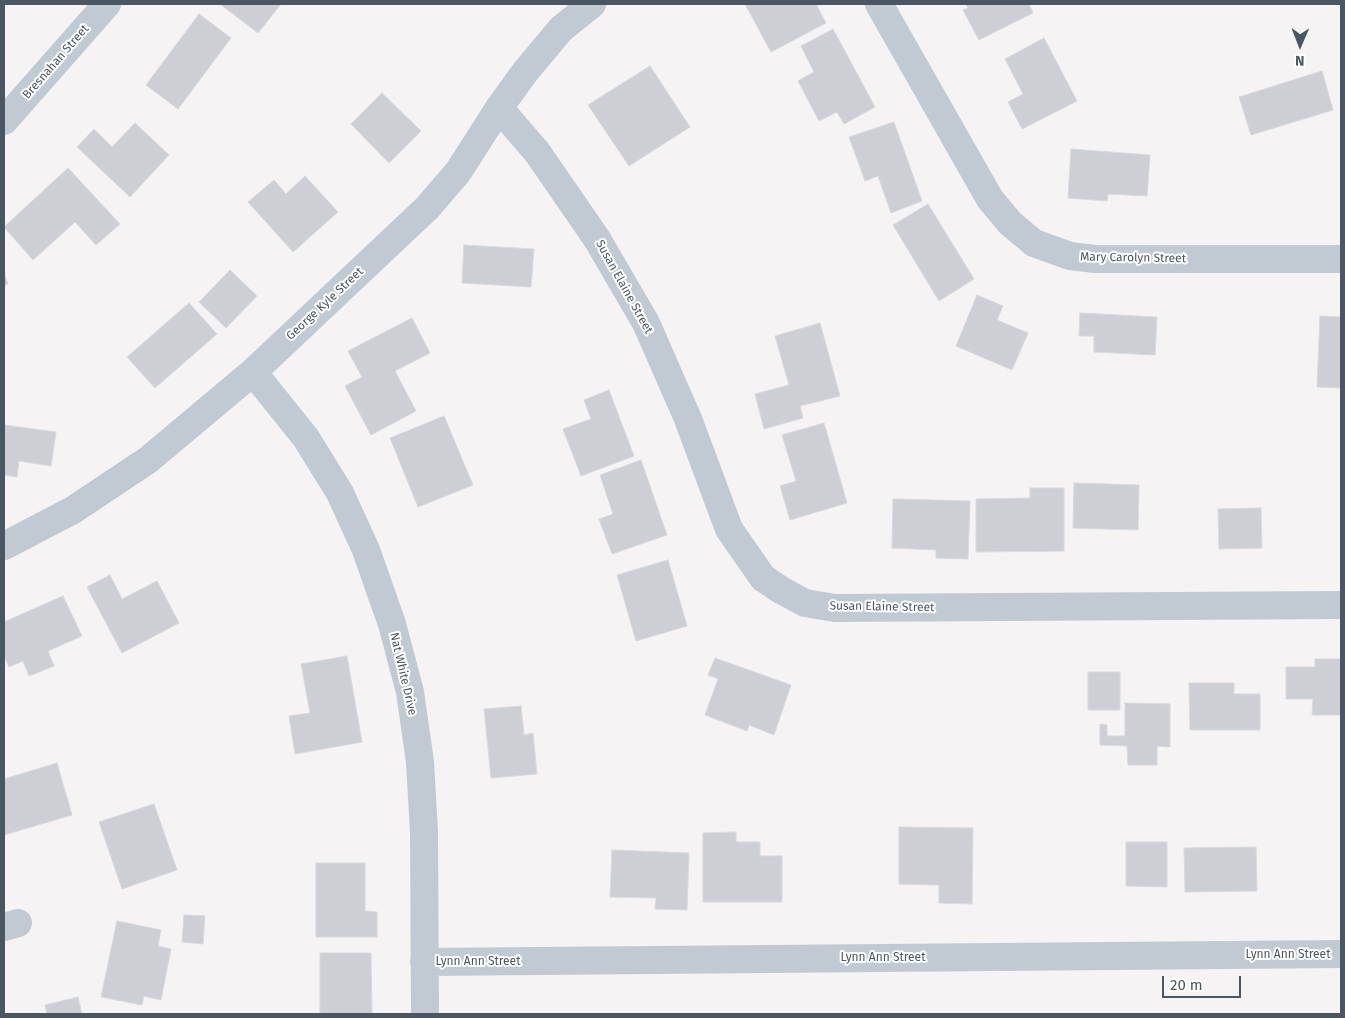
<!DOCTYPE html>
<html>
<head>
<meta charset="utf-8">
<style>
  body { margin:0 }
  #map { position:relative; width:1345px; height:1018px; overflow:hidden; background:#f5f3f3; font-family:"Fira Sans",sans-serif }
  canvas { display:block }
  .frame { position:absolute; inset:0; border:5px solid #4a5661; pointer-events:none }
  .north { position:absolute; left:1275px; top:20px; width:50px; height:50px; -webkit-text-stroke:4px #fff; paint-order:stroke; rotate:181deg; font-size:14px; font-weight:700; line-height:20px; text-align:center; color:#4a5661 }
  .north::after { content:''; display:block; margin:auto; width:18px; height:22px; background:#4a5661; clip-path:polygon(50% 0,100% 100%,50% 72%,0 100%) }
  .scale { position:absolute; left:1162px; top:976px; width:79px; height:22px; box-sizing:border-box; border:2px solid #4a5661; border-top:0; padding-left:6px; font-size:15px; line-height:18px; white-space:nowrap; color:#4a5661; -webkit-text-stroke:4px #fff; paint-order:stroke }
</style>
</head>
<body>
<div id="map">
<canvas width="1345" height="1018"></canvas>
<div class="frame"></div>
<div class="north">N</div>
<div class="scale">20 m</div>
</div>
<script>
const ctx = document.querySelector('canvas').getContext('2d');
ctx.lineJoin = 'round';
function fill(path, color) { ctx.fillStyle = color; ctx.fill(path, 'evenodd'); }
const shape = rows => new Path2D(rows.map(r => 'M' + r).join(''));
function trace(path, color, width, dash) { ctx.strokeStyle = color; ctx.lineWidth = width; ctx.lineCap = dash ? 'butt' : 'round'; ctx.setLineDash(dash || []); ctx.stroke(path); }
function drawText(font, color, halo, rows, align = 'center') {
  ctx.font = font + ' "Fira Sans",sans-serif'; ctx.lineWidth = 4; ctx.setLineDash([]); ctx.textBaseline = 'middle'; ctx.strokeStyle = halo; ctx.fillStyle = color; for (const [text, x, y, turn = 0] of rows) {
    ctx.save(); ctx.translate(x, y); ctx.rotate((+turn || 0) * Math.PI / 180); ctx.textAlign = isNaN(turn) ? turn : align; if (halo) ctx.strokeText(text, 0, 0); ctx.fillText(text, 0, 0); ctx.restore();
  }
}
const building = shape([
  [220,4,281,4,258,33,220,4],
  [745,4,816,4,826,23,771,52,745,4],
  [966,4,1029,4,1033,13,979,40,963,10,968,8,966,4],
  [199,14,231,38,178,109,146,85,199,14],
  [833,29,875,107,844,124,837,112,819,121,798,81,814,72,801,46,833,29],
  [1044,38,1077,101,1022,129,1008,102,1023,94,1005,59,1044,38],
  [650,66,690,127,629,166,588,105,650,66],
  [1322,71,1333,110,1251,135,1239,97,1322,71],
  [382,93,421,131,389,163,351,124,382,93],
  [894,122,922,201,891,213,878,176,865,181,849,137,894,122],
  [135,123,169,155,130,197,77,147,94,129,112,147,135,123],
  [1071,149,1150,155,1147,196,1108,194,1107,201,1068,198,1071,149],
  [68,168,120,224,96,245,75,222,33,260,4,227,68,168],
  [305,176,338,212,293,252,248,202,274,180,286,194,305,176],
  [928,204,974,279,939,301,893,225,928,204],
  [464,245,534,249,531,287,462,283,464,245],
  [230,270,257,296,226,328,199,302,230,270],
  [4,273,8,284,4,286,4,273],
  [977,295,1003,306,997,320,1028,333,1012,370,956,346,977,295],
  [189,303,217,334,155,388,127,357,189,303],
  [1080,313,1157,317,1155,355,1094,352,1094,336,1079,336,1080,313],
  [1320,316,1341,317,1341,388,1317,387,1320,316],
  [412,318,430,353,395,371,416,411,371,435,345,386,362,377,348,351,412,318],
  [820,323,840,396,800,406,803,418,764,429,755,394,789,385,775,336,820,323],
  [609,390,634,456,581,476,563,429,591,419,584,400,609,390],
  [444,416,473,485,418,507,390,438,444,416],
  [824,423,847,503,790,520,780,486,796,481,782,435,824,423],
  [4,425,56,432,51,466,19,461,17,477,4,475,4,425],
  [641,460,667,535,612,554,599,519,613,514,600,475,641,460],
  [1074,483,1139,485,1138,530,1073,528,1074,483],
  [1030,488,1064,488,1064,551,976,552,976,499,1030,498,1030,488],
  [893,499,970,501,968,559,936,558,936,550,892,548,893,499],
  [1261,508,1262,548,1219,549,1218,509,1261,508],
  [668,560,687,626,636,641,617,575,668,560],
  [110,575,122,599,157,581,179,623,122,653,87,587,110,575],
  [63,596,82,636,48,651,54,666,29,676,23,661,9,667,4,655,4,622,63,596],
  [347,656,362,742,295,754,289,716,310,713,301,664,347,656],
  [715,658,791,685,774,735,749,725,747,731,705,715,718,679,708,675,715,658],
  [1315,659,1341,659,1341,715,1312,715,1313,699,1286,699,1286,667,1315,667,1315,659],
  [1088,672,1120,672,1120,710,1088,710,1088,672],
  [1189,683,1234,683,1234,694,1260,694,1260,730,1190,730,1189,683],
  [1125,703,1170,704,1170,747,1157,746,1157,765,1128,765,1127,746,1100,745,1100,724,1107,725,1107,736,1125,736,1125,703],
  [521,706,524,735,533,733,537,774,491,778,484,709,521,706],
  [57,763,72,815,4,835,4,779,57,763],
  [154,804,177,870,122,889,99,822,154,804],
  [899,827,973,828,972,904,939,903,939,885,899,884,899,827],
  [736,832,736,842,760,842,760,856,782,856,782,902,703,902,703,833,736,832],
  [1126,842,1167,842,1167,887,1126,886,1126,842],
  [1256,847,1257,891,1185,892,1184,848,1256,847],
  [612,850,689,853,687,910,655,909,656,898,610,897,612,850],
  [316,863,365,863,365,911,377,912,377,937,316,937,316,863],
  [184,915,205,916,203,944,182,942,184,915],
  [117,921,161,930,158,946,171,949,161,1000,144,996,142,1005,101,997,117,921],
  [320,953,371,953,372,1014,320,1014,320,953],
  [78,997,82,1014,47,1014,45,1005,78,997]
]);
const minor = shape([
  [879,4,990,199,1010,223,1034,243,1070,256,1095,259,1341,259],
  [499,108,537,152,597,239,646,323,688,419,729,529,763,578,781,590,805,603,835,608,1341,605],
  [4,121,107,4],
  [253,372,306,438,340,493,366,550,392,624,410,692,420,762,424,832,425,1014],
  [4,546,73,510,148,460,253,372,427,208,458,172,499,108,525,72,561,29,592,4],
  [4,927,18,923],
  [424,962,1341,954]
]);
const streetNames = [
  ["Bresnahan Street",56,62,-49],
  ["Mary Carolyn Street",1133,258,1],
  ["Susan Elaine Street",624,287,61],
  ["George Kyle Street",325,304,-43],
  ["Susan Elaine Street",882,607,1],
  ["Nat White Drive",403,674,77],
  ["Lynn Ann Street",1288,955],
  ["Lynn Ann Street",883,958],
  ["Lynn Ann Street",478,962]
];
fill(building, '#cdcfd5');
trace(building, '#d7d9de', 1);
trace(minor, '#c1cad2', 28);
drawText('12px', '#4a5661', '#fff', streetNames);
</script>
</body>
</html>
